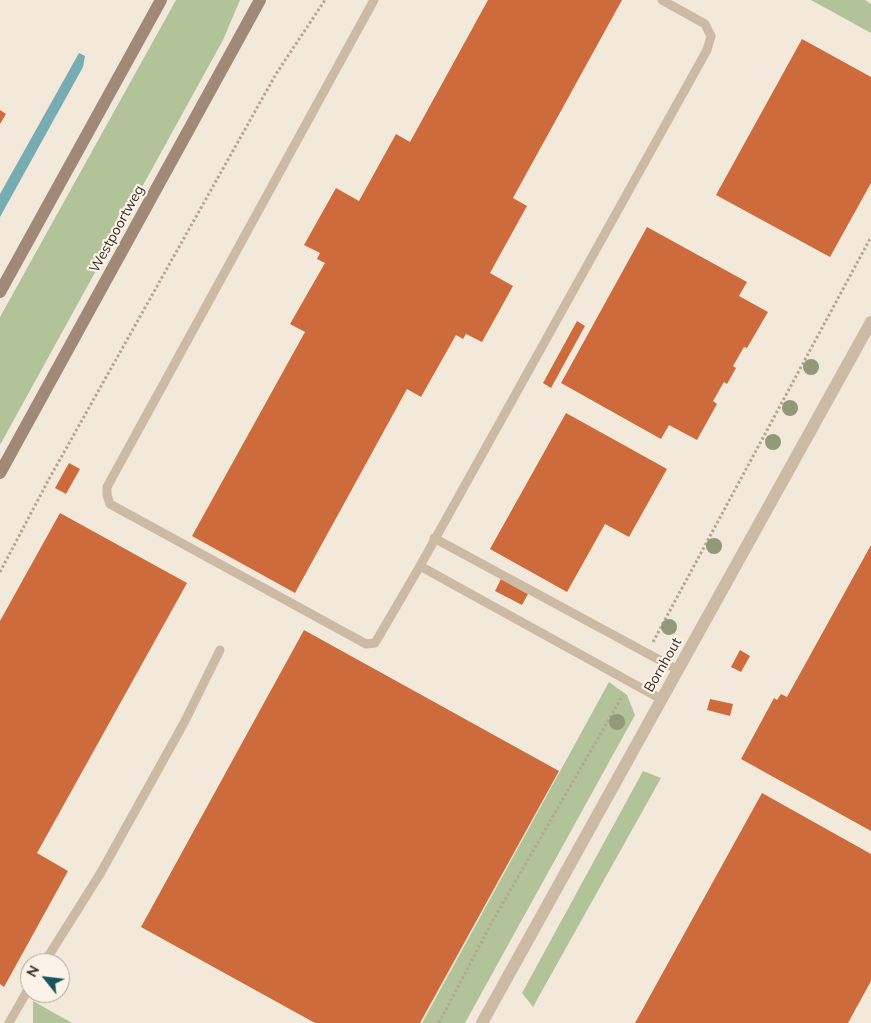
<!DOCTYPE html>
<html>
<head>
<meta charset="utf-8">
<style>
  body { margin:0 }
  #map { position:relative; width:871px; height:1023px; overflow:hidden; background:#f3e9da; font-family:Mulish,sans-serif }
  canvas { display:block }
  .north { position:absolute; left:20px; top:953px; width:50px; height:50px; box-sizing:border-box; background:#fbf3e7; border:1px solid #ada49a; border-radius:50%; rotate:299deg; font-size:14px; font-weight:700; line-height:20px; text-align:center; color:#382d27 }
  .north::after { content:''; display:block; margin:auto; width:18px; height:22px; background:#19535c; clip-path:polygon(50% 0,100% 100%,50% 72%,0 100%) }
</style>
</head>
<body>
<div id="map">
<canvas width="871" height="1023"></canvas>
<div class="north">N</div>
</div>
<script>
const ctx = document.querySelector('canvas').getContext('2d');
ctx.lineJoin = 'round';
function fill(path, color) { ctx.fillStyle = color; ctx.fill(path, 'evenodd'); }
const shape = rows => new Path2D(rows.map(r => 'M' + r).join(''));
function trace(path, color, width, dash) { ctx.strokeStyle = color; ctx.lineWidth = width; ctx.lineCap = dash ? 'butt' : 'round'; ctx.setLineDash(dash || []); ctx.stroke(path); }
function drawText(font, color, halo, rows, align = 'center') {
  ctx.font = font + ' Mulish,sans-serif'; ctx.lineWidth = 4.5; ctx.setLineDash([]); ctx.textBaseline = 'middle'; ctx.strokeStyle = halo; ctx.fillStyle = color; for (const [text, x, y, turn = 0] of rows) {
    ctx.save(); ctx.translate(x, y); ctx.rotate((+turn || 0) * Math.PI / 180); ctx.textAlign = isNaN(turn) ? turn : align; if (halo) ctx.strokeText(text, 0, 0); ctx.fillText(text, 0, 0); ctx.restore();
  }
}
const green = shape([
  [176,0,240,0,223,40,0,445,0,317],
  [811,0,865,0,871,4,871,33],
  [609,682,627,695,635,715,465,1023,422,1023],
  [643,771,661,778,533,1007,522,993],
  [33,1001,72,1023,33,1023]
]);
const water = shape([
  [79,53,85,56,83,67,0,217,0,194]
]);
const building = shape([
  [488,0,622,0,513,198,527,206,490,273,513,286,482,342,466,334,463,339,456,335,421,397,407,389,295,593,192,536,305,332,290,324,325,263,317,259,320,253,304,245,336,188,359,201,396,134,410,142],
  [802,39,871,77,871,183,830,257,716,195],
  [0,110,6,114,0,124],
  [647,227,747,282,739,296,768,312,747,348,744,347,733,366,736,368,727,384,724,382,713,401,717,404,697,440,669,425,661,439,561,383],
  [577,321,585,326,551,388,543,383],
  [566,413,667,469,629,537,605,524,567,592,490,549],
  [69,463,80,469,66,494,55,488],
  [60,513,187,583,37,853,68,871,4,987,0,984,0,621],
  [871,545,871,831,741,759,774,698,777,700,781,694,787,697],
  [501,579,528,594,522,605,495,591],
  [304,630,559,771,420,1023,315,1023,141,927],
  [740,650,750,656,741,672,731,667],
  [710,699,733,704,730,716,707,710],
  [762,793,871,854,871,981,848,1023,635,1023]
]);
const path = shape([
  [0,572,49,479,276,74,325,0],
  [653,642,871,237],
  [439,1023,492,922,623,695]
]);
const lane = shape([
  [374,0,107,487,107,495,110,504,366,644,375,643,420,566,707,50,711,36,705,24,662,0],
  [434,538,678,670],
  [420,566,661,699],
  [44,963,100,874,185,721,220,650],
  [9,1023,30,986]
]);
const street = shape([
  [482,1023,871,322]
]);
const secondary = shape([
  [0,292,161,0],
  [0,473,260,0]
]);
const trees = [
  [811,367],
  [790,408],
  [773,442],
  [714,546],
  [669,627],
  [617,722]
];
const streetNames = [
  ["Westpoortweg",117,229,-61],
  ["Bornhout",663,665,-60]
];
fill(green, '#b2c399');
fill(water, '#77acb2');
fill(building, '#ce6b3d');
trace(path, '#b8a48f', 3, [2.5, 2.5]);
trace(lane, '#ccbaa5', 9);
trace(street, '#ccbaa5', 12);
trace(secondary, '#a08976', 12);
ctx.fillStyle = '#929979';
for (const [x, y] of trees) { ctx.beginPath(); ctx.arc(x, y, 8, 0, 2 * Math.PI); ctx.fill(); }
drawText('14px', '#382d27', '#fbf3e7', streetNames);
</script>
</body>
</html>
